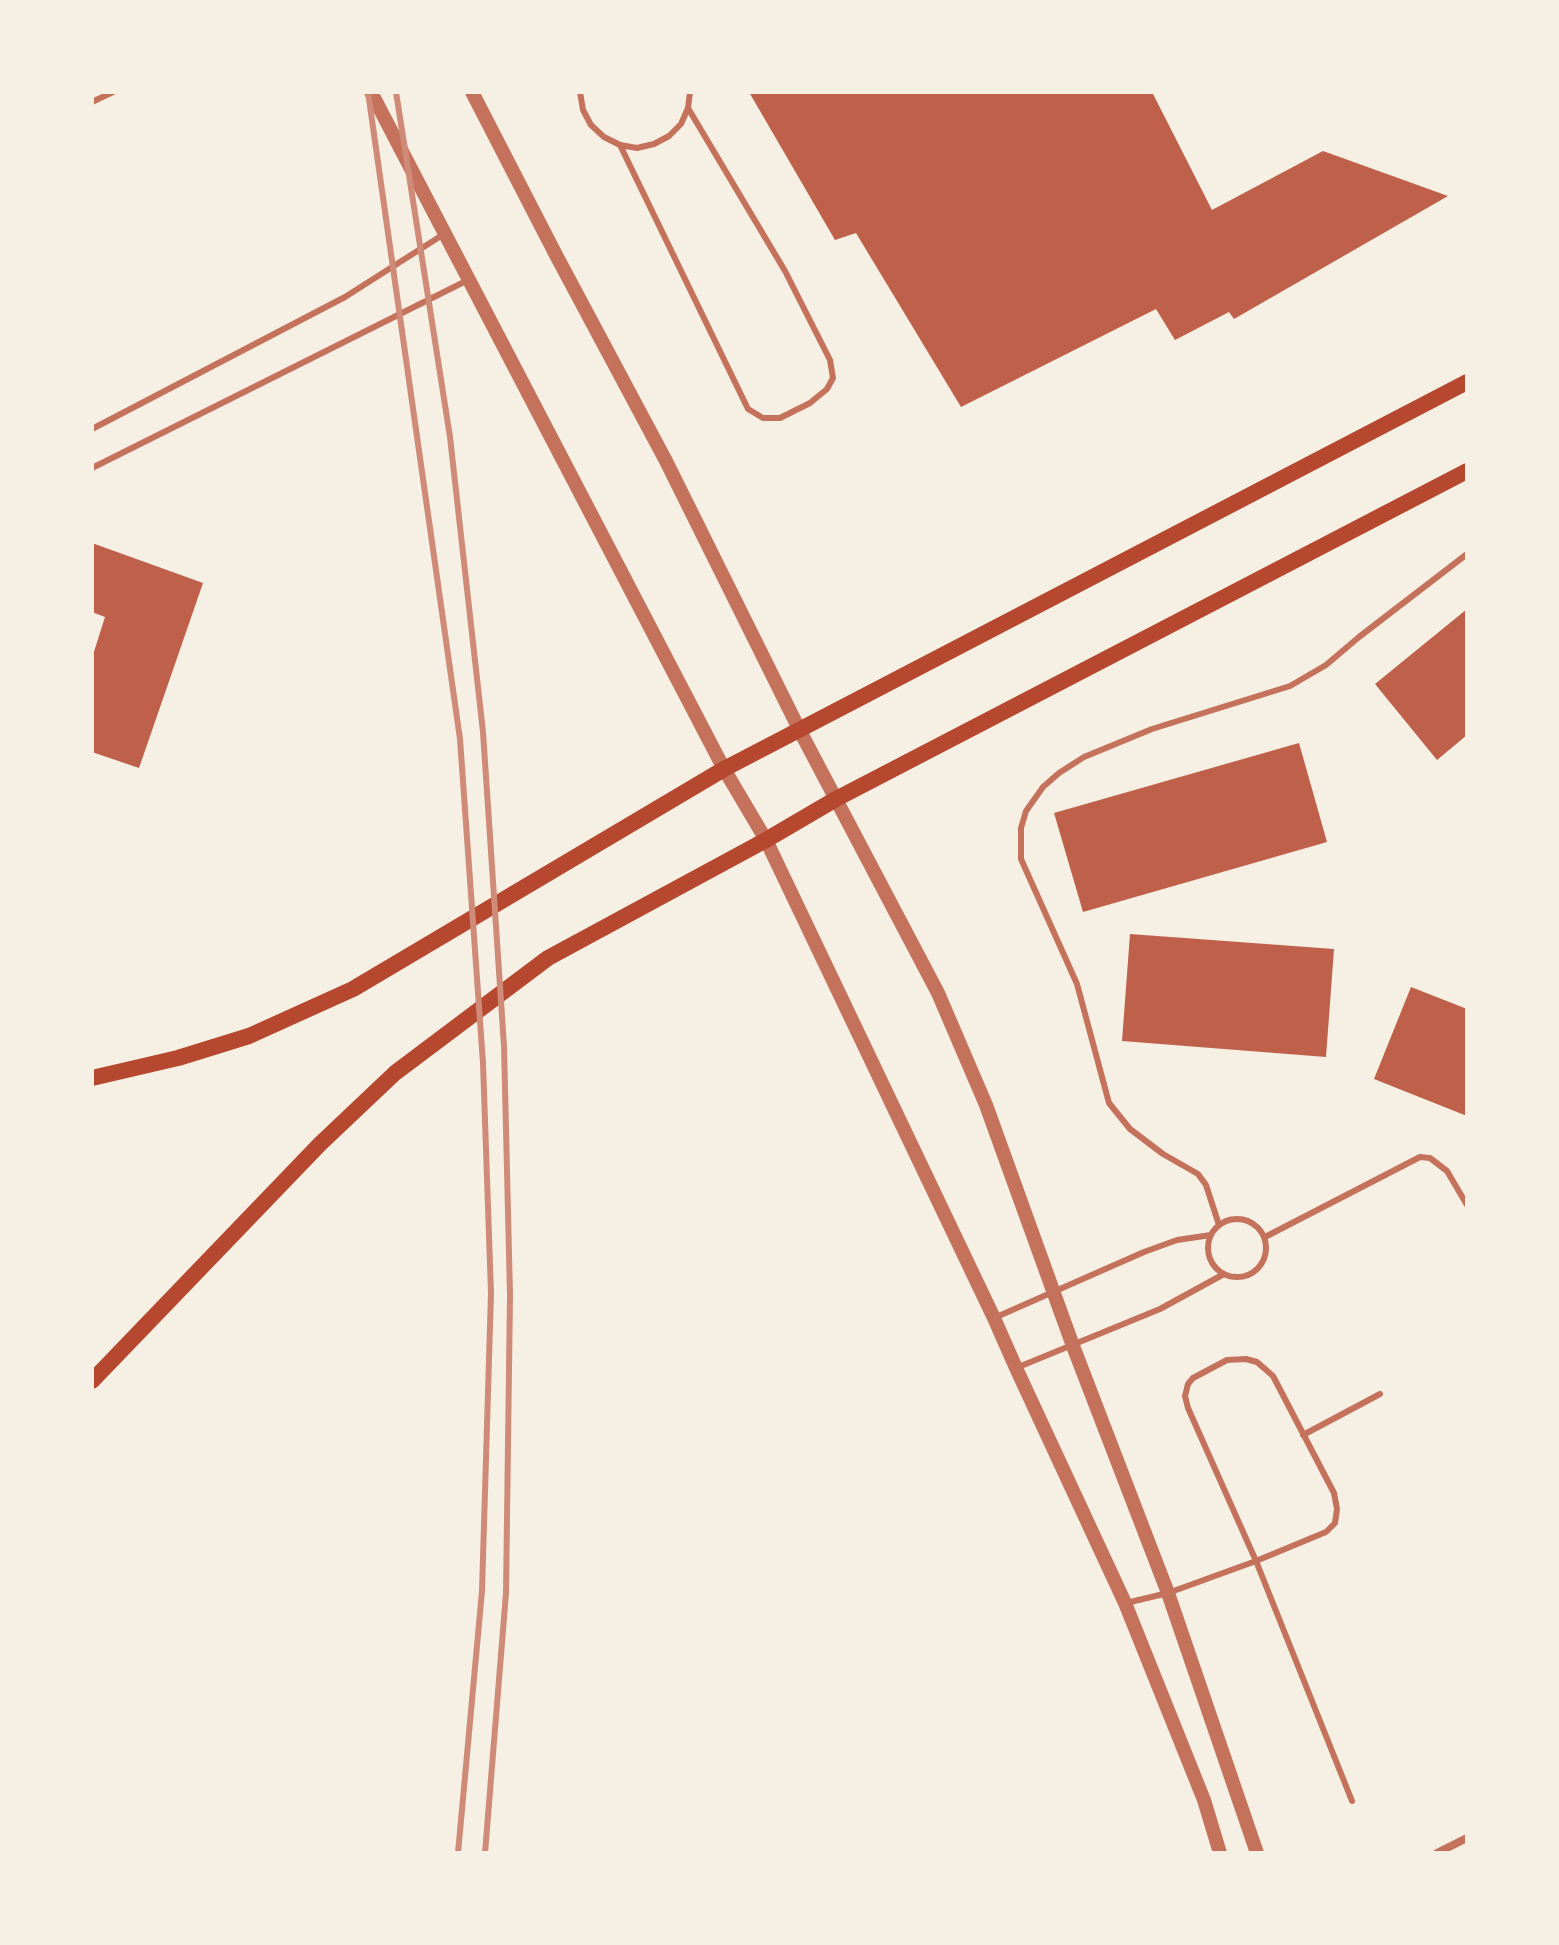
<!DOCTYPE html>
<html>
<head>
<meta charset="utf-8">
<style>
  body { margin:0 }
  #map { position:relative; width:1559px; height:1945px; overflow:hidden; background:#f6efe4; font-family:"DM Sans",sans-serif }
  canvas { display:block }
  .frame { position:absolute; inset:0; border:94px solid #f6efe4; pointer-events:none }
</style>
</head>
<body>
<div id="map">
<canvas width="1559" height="1945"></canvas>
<div class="frame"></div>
</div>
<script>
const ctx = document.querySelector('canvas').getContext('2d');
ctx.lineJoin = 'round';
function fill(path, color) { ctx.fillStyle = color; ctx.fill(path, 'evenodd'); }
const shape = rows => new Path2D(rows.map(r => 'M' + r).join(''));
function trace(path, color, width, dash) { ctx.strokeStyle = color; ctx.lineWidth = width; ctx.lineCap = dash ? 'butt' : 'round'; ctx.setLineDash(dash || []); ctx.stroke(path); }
const building = shape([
  [749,92,1152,92,1212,210,1323,151,1448,196,1234,319,1229,312,1175,340,1156,309,961,407,856,233,835,240],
  [92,543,203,583,139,768,92,752,92,658,105,617,92,612],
  [1467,609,1467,735,1437,760,1375,684],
  [1299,743,1327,842,1083,912,1054,813],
  [1130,934,1334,949,1326,1057,1122,1041],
  [1411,987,1467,1009,1467,1116,1374,1079]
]);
const service = shape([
  [580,92,583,110,591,125,604,137,620,145,637,148,654,144,669,136,681,124,688,108,690,92],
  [92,102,113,92],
  [620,145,748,409,763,418,780,418,810,403,827,389,833,378,830,360,785,271,688,108],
  [92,429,345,297,444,234],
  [92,468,468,280],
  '1208 1248a29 29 0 1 1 58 0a29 29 0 1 1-58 0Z',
  [1219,1225,1206,1185,1198,1174,1163,1154,1130,1129,1109,1103,1077,984,1021,859,1021,828,1026,811,1043,787,1059,773,1084,757,1152,729,1290,686,1326,665,1359,637,1467,554],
  [1265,1237,1420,1157,1430,1158,1447,1171,1467,1205],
  [994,1318,1144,1252,1177,1240,1211,1235],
  [1016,1368,1160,1309,1224,1274],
  [1303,1435,1380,1394],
  [1126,1603,1168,1593,1256,1561,1326,1532,1335,1523,1337,1509,1334,1493,1273,1376,1257,1362,1246,1359,1227,1360,1193,1378,1188,1384,1185,1396,1188,1408,1256,1561,1352,1801]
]);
const minor = shape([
  [1437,1853,1467,1838]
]);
const tertiary = shape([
  [371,92,724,769,766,840,994,1318,1016,1368,1125,1603,1204,1800,1220,1853],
  [472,92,556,255,666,461,800,731,938,993,986,1105,1073,1346,1168,1593,1257,1853]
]);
const secondary = shape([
  [92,1078,178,1058,249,1036,353,989,724,769,1467,382],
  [92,1381,320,1144,395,1073,548,958,766,840,836,799,1467,471]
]);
const rail = shape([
  [368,92,460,739,483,1063,491,1293,482,1591,458,1853],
  [396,92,450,437,483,732,504,1046,510,1295,506,1593,485,1853]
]);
fill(building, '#bf614a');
trace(service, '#c5725c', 6);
trace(minor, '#c5725c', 8);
trace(tertiary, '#c5725c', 14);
trace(secondary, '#b5482f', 16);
trace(rail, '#cf8b77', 6);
</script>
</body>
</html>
